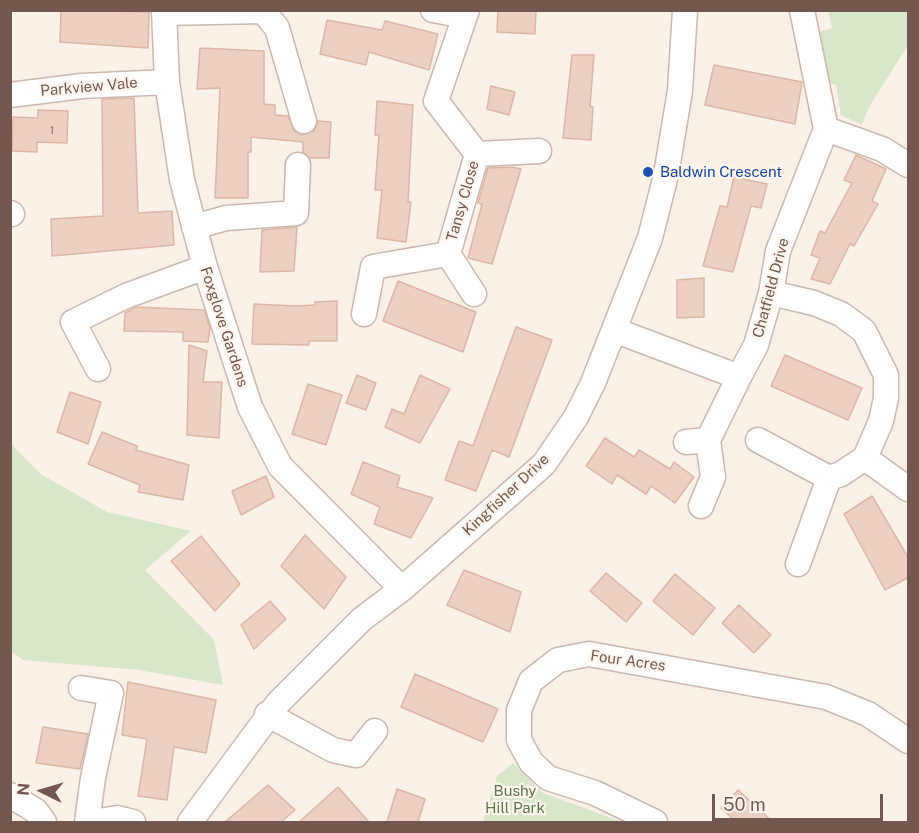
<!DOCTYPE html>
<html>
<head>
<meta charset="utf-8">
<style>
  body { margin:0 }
  #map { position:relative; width:919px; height:833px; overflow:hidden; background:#faf2e9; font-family:"Public Sans",sans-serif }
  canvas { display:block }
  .frame { position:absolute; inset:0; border:12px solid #725850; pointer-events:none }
  .north { position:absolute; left:12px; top:761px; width:60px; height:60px; -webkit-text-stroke:4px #fdf6ef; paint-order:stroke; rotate:275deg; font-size:16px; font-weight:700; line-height:24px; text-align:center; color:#725850 }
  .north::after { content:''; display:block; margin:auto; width:21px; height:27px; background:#725850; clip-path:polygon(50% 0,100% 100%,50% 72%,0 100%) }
  .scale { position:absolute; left:712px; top:794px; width:171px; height:27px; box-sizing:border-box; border:3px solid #725850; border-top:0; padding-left:8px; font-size:18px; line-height:21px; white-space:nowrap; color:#725850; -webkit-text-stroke:4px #fdf6ef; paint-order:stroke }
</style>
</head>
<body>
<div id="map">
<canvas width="919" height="833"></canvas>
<div class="frame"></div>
<div class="north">N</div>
<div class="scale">50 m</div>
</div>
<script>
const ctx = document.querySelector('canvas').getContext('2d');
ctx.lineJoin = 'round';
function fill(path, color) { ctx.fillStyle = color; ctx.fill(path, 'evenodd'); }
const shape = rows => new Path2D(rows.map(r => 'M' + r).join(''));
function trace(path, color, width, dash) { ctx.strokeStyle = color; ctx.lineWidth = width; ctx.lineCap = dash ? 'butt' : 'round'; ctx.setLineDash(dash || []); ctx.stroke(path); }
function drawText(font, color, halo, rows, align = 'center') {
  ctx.font = font + ' "Public Sans",sans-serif'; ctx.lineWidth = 4.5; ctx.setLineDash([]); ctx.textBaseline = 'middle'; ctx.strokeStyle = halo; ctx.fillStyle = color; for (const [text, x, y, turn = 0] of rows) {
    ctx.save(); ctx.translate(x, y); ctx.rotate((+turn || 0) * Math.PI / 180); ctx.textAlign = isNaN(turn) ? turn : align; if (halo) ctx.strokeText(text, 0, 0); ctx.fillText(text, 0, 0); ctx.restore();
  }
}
const green = shape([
  [902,10,908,14,908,45,869,107,862,125,841,115,836,85,829,83,816,33,832,28,828,11],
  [10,443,41,474,107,512,191,531,145,570,214,640,223,685,139,670,23,660,11,651],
  [513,763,543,793,622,822,483,822,497,776]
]);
const building = shape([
  [61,10,149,12,148,48,60,42,61,10],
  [498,10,536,10,535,34,497,32,498,10],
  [327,20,382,30,385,21,438,34,429,70,369,52,366,65,320,54,327,20],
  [200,48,264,51,264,104,275,105,275,115,288,116,294,131,300,135,314,131,318,121,331,122,329,158,310,158,303,152,303,142,251,137,251,152,248,152,248,198,215,198,220,88,197,89,200,48],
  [572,55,594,55,590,106,593,107,591,140,563,138,572,55],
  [714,65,802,82,795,124,705,105,714,65],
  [491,86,515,92,509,115,487,109,491,86],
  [134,98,138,213,172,211,174,245,52,256,51,219,103,216,102,99,134,98],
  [377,101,413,105,408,202,411,202,406,242,377,238,382,190,375,190,379,135,375,135,377,101],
  [38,110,68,111,67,143,37,142,37,152,12,151,13,117,38,118,38,110],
  [856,155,886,169,872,201,878,204,854,246,850,244,830,284,811,279,820,258,811,255,820,231,825,233,852,183,844,180,856,155],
  [512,167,521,169,492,264,468,258,482,204,478,203,488,168,512,167],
  [734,177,767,184,761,208,751,206,733,272,703,266,720,206,727,207,734,177],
  [297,227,294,271,260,272,262,230,297,227],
  [704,278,704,317,677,318,677,280,704,278],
  [398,281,476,312,463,352,383,321,398,281],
  [337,301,337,341,309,341,309,345,252,344,254,304,296,306,315,305,315,302,337,301],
  [136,307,204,310,210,328,208,342,183,341,183,332,124,331,125,313,136,307],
  [516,327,552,340,509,457,492,450,476,491,445,480,459,441,473,446,516,327],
  [189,345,207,351,203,382,222,382,219,438,187,435,189,345],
  [785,355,862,388,848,420,771,386,785,355],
  [357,375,376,383,366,410,346,403,357,375],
  [420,375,450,389,420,443,385,427,392,409,404,414,420,375],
  [308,384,342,395,326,445,292,434,308,384],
  [70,392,101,402,88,444,57,432,70,392],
  [102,432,137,446,136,450,189,465,183,500,138,492,140,485,88,464,102,432],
  [605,438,634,457,639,450,670,469,674,462,694,477,675,503,651,486,646,494,617,475,612,484,586,466,605,438],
  [363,462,400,476,397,487,433,498,411,538,374,524,380,507,351,494,363,462],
  [266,476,274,497,241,515,232,491,266,476],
  [872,496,909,559,909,577,885,590,844,514,872,496],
  [305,535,346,577,324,609,281,566,305,535],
  [201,536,240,584,215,611,171,561,201,536],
  [464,570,521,592,510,632,447,605,464,570],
  [606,573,642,603,626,622,590,591,606,573],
  [675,574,715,608,693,635,653,601,675,574],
  [270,601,286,619,254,649,241,625,270,601],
  [739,605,771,635,754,653,722,623,739,605],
  [415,674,498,709,483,742,401,707,415,674],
  [128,682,216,700,206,753,174,747,167,800,138,796,147,739,122,735,128,682],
  [43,727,88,734,80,769,36,763,43,727],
  [268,785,295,810,281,822,225,822,268,785],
  [338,787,369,822,299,822,338,787],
  [397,789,425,799,418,822,387,822,397,789],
  [738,790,773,822,736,822,721,808,738,790]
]);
const minor = shape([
  [164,10,167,82,182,180,205,267,250,407,280,466,402,589],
  [433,10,465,16],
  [467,10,436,101,477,154,448,254,474,294],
  [802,10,826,129],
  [164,13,263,11,277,28,304,121],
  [10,95,82,86,167,82],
  [826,129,882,149,908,165],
  [477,154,539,151],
  [10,213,12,214],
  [194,227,226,218,296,213,298,165],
  [771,293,814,303,841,314,864,331,886,375,886,398,881,421,865,458,908,489],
  [364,314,373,267,448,254],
  [614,330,739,377,756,345,771,293,778,251,826,129],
  [98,369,73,322,126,296,205,267],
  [758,440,829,478,841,474,865,458],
  [686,442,708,440],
  [701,506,713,477,708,440,739,377],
  [798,564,829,478],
  [81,688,111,693,93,778,87,822],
  [267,714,333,750,356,755,375,731],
  [10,795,36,811,44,822],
  [92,822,117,818,133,822],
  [190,822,278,703,362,619,402,589,544,464,576,417,593,383,650,238,666,175,680,91,685,10],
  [655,822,595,793,548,778,531,762,519,740,519,710,531,681,558,660,589,654,826,697,868,714,908,741]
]);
const markers = [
  [648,172,6,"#1a4fb4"]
];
const numberNames = [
  ["1",52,130]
];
const streetNames = [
  ["Parkview Vale",89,87,-5],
  ["Tansy Close",463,201,-74],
  ["Chatfield Drive",771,288,-75],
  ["Foxglove Gardens",224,327,72],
  ["Kingfisher Drive",506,495,-43],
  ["Four Acres",628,661,8]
];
const transitNames = [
  ["Baldwin Crescent",660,172]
];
const parkNames = [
  ["Bushy",515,791],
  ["Hill Park",515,808]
];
fill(green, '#d8e6c9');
fill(building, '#ecd0c4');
trace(building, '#ddb6a6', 1.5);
trace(minor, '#cbb9b0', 27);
trace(minor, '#fff', 24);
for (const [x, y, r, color] of markers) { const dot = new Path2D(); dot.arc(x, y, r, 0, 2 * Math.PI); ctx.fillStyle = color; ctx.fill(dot); trace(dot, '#fdf6ef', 2); }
drawText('12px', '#90766d', null, numberNames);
drawText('15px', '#725850', '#fdf6ef', streetNames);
drawText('15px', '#164399', '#fdf6ef', transitNames, 'left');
drawText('15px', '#5b7649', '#fdf6ef', parkNames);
</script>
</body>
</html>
